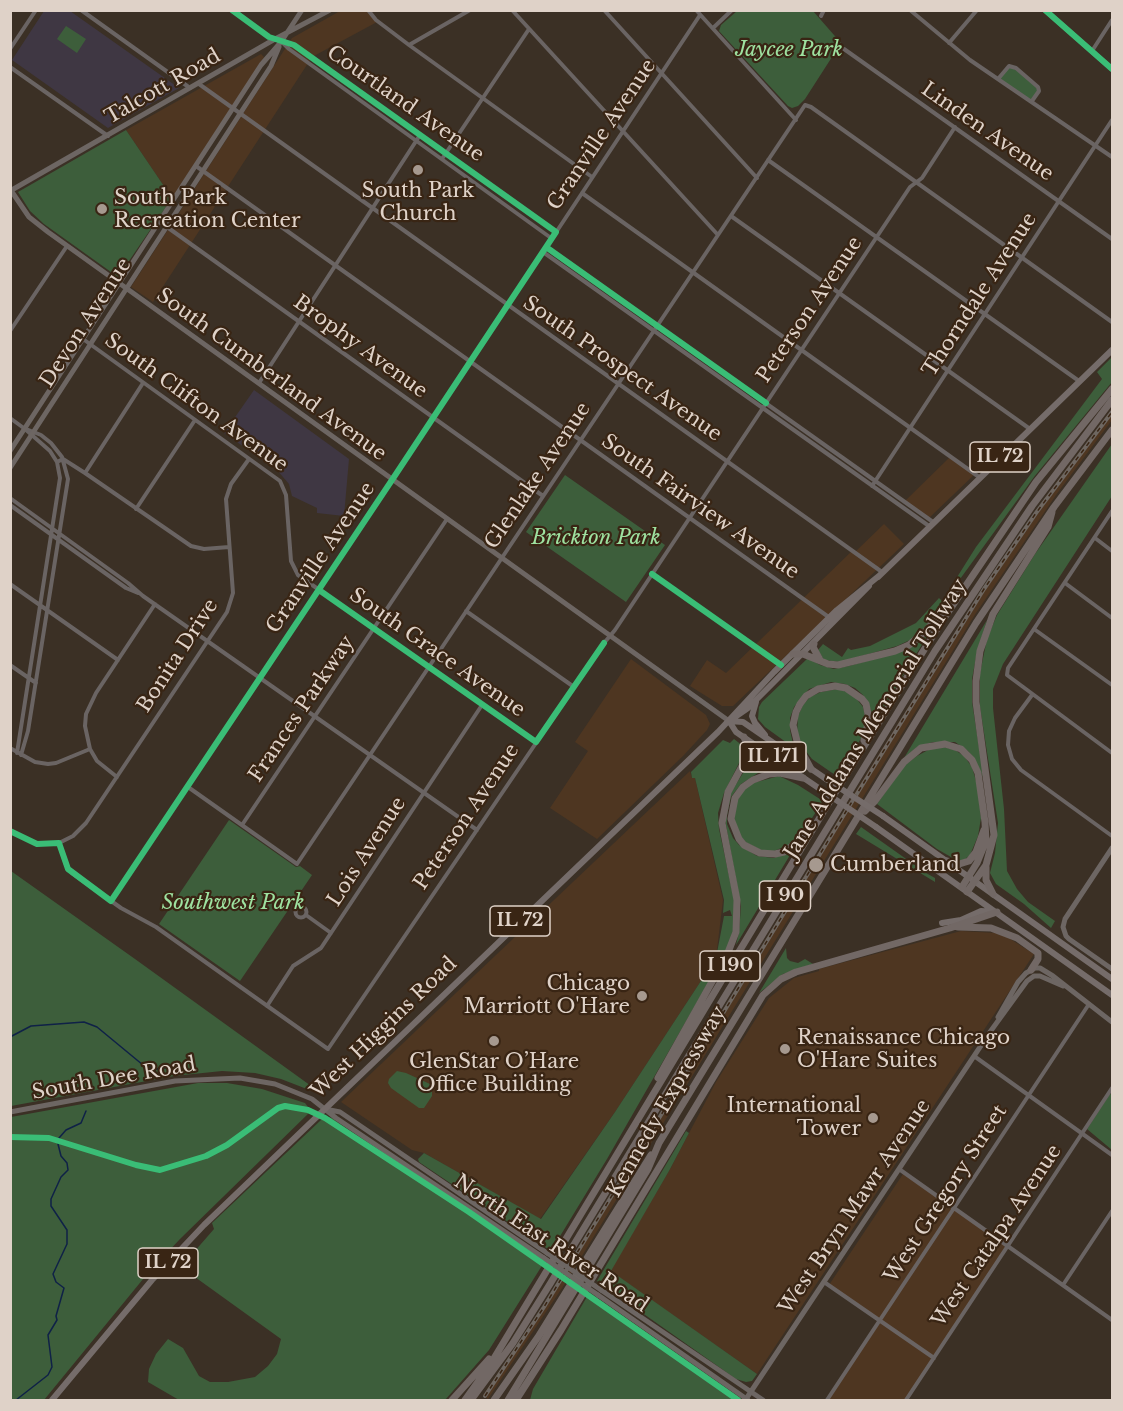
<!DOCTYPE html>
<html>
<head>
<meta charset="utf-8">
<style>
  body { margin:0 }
  #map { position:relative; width:1123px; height:1411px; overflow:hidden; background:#3b3025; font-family:"Libre Baskerville",serif }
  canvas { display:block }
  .frame { position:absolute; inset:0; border:12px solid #dfd2c8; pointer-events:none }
</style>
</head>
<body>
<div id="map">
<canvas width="1123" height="1411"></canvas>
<div class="frame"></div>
</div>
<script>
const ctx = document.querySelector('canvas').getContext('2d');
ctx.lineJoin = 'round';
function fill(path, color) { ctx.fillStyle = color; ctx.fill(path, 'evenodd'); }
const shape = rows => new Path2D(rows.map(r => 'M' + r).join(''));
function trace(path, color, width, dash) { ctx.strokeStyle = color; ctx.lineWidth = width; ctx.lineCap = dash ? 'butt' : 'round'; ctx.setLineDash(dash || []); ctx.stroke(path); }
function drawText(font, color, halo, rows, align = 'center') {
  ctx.font = font + ' "Libre Baskerville",serif'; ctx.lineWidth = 4.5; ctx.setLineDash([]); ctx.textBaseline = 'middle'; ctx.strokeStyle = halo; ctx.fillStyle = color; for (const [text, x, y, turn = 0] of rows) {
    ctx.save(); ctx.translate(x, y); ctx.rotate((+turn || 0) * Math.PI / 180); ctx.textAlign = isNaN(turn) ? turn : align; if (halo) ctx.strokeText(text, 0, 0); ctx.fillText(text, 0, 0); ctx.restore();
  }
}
const built = shape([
  [340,11,367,11,377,22,312,57,153,302,131,287,292,38],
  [261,54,264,57,172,198,126,130],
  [1112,409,1112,420,1056,495,976,613,566,1282,488,1399,483,1395,541,1310,857,789,969,610,1047,495],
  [951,456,976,473,929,518,905,501],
  [884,524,904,544,733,706,722,706,690,686,707,660,726,673,853,550,855,552],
  [631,659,706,715,710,724,707,730,683,756,597,839,550,808,588,751,575,742],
  [690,771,692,778,695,778,723,900,716,958,615,1112,540,1219,424,1153,412,1150,341,1102],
  [961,931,996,933,1007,937,1034,954,757,1374,610,1271,669,1171,716,1082,769,998,794,978,819,971,819,969],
  [903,1174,1008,1246,905,1400,828,1400,881,1321,829,1285]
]);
const education = shape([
  [44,11,70,11,179,88,108,128,12,60],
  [254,390,349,459,344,516,317,513,317,508,292,496,289,484,277,470,224,433]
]);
const green = shape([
  [737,11,813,11,841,43,805,99,798,106,792,108,788,106,719,31,721,25],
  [66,26,86,39,77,53,57,39],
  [1007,67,1011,67,1033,81,1039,91,1032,101,999,79],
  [126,130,172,198,118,277,44,224,30,211,18,192],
  [1112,357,1112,382,1034,477,926,626,910,640,897,646,840,662,824,660,818,650,823,644,842,657,848,648,851,650,870,646,916,623,939,598,942,601,976,547,1102,379,1097,372],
  [1112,444,1112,496,1003,664,993,689,993,708,1004,809,1007,871,1017,889,1028,902,1055,921,1051,928,1024,904,996,884,990,873,995,853,998,823,980,707,980,673,987,639,997,615,1035,554],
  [565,475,665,545,626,602,526,532],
  [987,620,977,652,972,679,972,702,984,779,974,758,968,751,955,742,933,742,917,747,904,758],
  [929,633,873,725,873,715,866,699,862,694,855,688,845,684,831,682,809,689,794,707,790,718,790,730,794,748,765,727,758,719,759,707,762,702,808,658,820,665,834,669,849,666,899,652,916,645],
  [838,689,847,692,856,698,863,707,866,720,863,735,838,777,812,759,801,745,797,733,798,716,803,705,810,697,821,692],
  [734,739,743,746,744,753,724,793,718,813,719,829,734,899,734,930,728,948,607,1159,551,1251,419,1162,418,1159,424,1153,541,1219,615,1112,716,958,724,916,732,916,730,910,723,913,724,900,695,778,692,778,691,772,723,740,730,743],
  [944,747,955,750,964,756,972,767,978,788,981,818,978,836,970,855,964,860,958,861,937,849,877,804,904,766,917,756,930,749],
  [753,749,784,770,775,770,758,773,741,784,731,797,727,815,727,824,733,838,739,845,757,856,774,858,793,850,736,945,739,932,741,906,725,820,730,794,748,765],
  [779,776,798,785,823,801,803,832,791,844,774,851,763,851,747,843,740,836,734,820,735,813,737,801,743,790,753,783],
  [229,820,296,867,300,866,312,875,240,981,159,924],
  [861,827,926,873,935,878,935,882,856,834],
  [11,871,135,959,325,1096,281,1079,255,1073,222,1071,174,1076,11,1106],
  [786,948,787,958,790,961,798,963,805,959,813,964,783,974,759,993],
  [397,1071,406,1073,430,1084,432,1090,432,1096,424,1108,419,1108,391,1088,388,1083,389,1079],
  [198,1083,227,1083,262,1089,305,1103,311,1111,180,1239,148,1273,44,1400,11,1400,11,1117],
  [1110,1094,1112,1095,1112,1150,1087,1129],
  [328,1117,332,1118,389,1159,537,1257,536,1259,543,1264,489,1350,445,1400,179,1400,148,1382,149,1369,156,1354,168,1339,183,1348,199,1376,210,1382,228,1382,255,1377,268,1366,277,1354,281,1339,181,1267,214,1229,212,1223,321,1120],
  [686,1131,689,1133,669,1171,611,1271,757,1374,752,1381,746,1382,736,1379,597,1281],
  [588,1295,598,1302,600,1300,743,1400,530,1400,533,1389]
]);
const stream = shape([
  [10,1037,31,1026,84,1022,97,1027,143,1065,157,1069,170,1067],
  [59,1138,66,1130,81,1123,86,1111],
  [16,1400,48,1375,52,1367,48,1335,57,1320,56,1316,64,1288,56,1282,53,1274,67,1244,67,1230,51,1206,51,1199,61,1177,68,1170,67,1163,61,1156,58,1144]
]);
const street = shape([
  [81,10,190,88],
  [232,10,269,37,294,45,556,232],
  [368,10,376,20,409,45,592,177],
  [512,10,718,235],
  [604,10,757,178],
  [696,10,796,120],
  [910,10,970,60,1112,157],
  [821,16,824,10],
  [713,28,732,10],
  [282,42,289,49,551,238],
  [949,43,977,10],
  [409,45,470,10],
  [10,49,36,10],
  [844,49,1112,239],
  [1092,51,1112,20],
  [10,67,108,136],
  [998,79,1009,66,1016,68,1038,87,1039,91,1032,101],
  [199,84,882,572],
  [442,159,529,29],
  [768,160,1079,381],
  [196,166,830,618],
  [582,193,979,477],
  [731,216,1030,429],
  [160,222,543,496],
  [546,247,933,522],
  [543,252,929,526],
  [10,331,67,246],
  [83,339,280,481,286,495,291,561,298,575,536,742],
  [259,383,420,135],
  [10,418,25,429,50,451,57,462,60,478,17,753],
  [57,462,63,459,85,473,191,546,204,549,229,547],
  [85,473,143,383],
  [872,486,1112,120],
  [10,498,128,583,143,596,477,830],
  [10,505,126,588,138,593],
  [136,509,195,420],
  [1112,511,1008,668,1007,675,1112,753],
  [1095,538,1112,551],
  [652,574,781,665],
  [1065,583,1112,618],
  [10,584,118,660],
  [466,611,574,687],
  [1034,629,1112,685],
  [10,665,36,683],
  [1032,695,1015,718,1009,731,1008,745,1012,759,1021,770,1112,836],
  [10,748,35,762,48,764,56,763,90,749],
  [21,755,28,731,68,479,62,457,51,443,41,435,26,429],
  [117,777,97,761,90,749,85,726,86,714,96,693,155,604],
  [188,787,297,864,805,105,811,107,1112,322],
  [242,825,447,519],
  [10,831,37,844,59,843,66,865,72,873,121,908,156,927,328,1049,604,643,615,630,910,187,922,178,955,127],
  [59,843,73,836,86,823,227,612,233,593,226,499,231,484,249,459],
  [111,901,392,480,700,15],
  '295.5 912a5.5 5.5 0 1 1 11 0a5.5 5.5 0 1 1-11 0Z',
  [306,915,331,933],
  [267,1006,293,966,321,948,482,705],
  [974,1056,1112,1155],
  [899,1169,1112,1320],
  [824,1282,934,1358],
  [1063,1285,1112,1211],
  [827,1400,1089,1004],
  [906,1400,1112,1088]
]);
const secondary = shape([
  [1045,10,1112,69],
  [10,189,29,217,48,232,729,721],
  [10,191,275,39,330,10],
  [10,451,261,65,281,42,302,10],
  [10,468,271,66,279,47],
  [1112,848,1065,919,1063,927,1066,936,1069,939,1112,969],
  [998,1017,1018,982,1026,973,1035,968,1040,968,1053,976,1112,1022],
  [325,1109,340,1112,547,1253],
  [10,1112,175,1081,240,1078,275,1084,312,1099,336,1118,544,1258],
  [601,1290,763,1400],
  [598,1295,748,1400],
  [746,1399,990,1032,1027,981,1034,976,1040,976,1063,986]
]);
const primary = shape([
  [878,577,1112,350],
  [756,702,752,716,755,723,765,735],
  [735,717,748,708,768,688,869,586],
  [729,721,736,732,820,789],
  [729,721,743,722,826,779],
  [883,816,1112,979],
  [876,827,1112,995],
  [942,923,961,920,981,911,996,912],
  [52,1400,152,1280,204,1225,718,732,774,672,837,610,880,575]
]);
const highway = shape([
  [814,644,813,647,820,660],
  [793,654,803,654,828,664,838,665,895,651,909,645,927,630,960,585],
  [811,769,798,745,793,725,796,712,800,704,806,696,818,689,835,686,846,688,862,699,866,704,869,719,864,740],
  [803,778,780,773,769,774,753,780,743,787,735,798,731,819,739,839,744,845,760,853,775,854,784,852,797,842,809,830],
  [865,811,875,801,904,762,921,748,945,744,961,749,972,760,978,773,985,822,986,841,977,863,962,887],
  [947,861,956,865,969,861,976,852,984,830],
  [986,867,986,880,993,894],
  [967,892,986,865,994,835,976,702,976,681,980,651,993,614,1048,527,1052,512],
  [958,927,991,928,1017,938,1038,953,1038,959,1031,970],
  [658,1078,727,955,736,932,737,900,722,823,728,792,747,757,747,745,744,737],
  [452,1400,489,1359],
  [465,1400,490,1365,825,809,942,621,1036,482,1112,389],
  [471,1400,513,1343,550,1284,935,651,1032,506,1112,400],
  [494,1400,538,1337,651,1155],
  [508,1400,648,1169,659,1143,976,623,1054,507,1112,430],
  [516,1400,561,1330,763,995,781,979,796,972,950,928,997,912]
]);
const rail = shape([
  [485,1396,544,1307,845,813,984,589,1036,513,1112,412]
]);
const secondaryBridge = shape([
  [547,1253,601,1290],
  [544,1258,598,1295]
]);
const primaryBridge = shape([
  [826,779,883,816],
  [820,789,876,827]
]);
const cycleway = shape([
  [1045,10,1112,69],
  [546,247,766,403],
  [652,574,781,665],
  [319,590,536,742,604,643],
  [10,831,37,844,59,843,68,869,111,901,392,480,556,232,294,45,269,37,232,10],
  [10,1137,49,1138,136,1165,160,1170,206,1156,227,1145,278,1108,285,1106,308,1110,325,1118,469,1212,738,1400]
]);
const markers = [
  [418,170,6,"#a6998f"],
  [102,209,6,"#a6998f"],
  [816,865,8,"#a6998f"],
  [642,996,6,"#a6998f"],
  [494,1041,6,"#a6998f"],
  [785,1049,6,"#a6998f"],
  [873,1118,6,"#a6998f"]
];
const shields = [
  [1000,457,60],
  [773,757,66],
  [785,896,51],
  [520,921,60],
  [730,966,60],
  [168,1263,60]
];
const shieldNames = [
  ["IL 72",1000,457],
  ["IL 171",773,757],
  ["I 90",785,896],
  ["IL 72",520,921],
  ["I 190",730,966],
  ["IL 72",168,1263]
];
const parkNames = [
  ["Jaycee Park",789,50],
  ["Brickton Park",596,538],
  ["Southwest Park",233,903]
];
const streetNames = [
  ["Talcott Road",163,87,-30],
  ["Courtland Avenue",405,104,35],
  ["Linden Avenue",987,132,35],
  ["Granville Avenue",602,135,-56],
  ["Thorndale Avenue",980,295,-57],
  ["Peterson Avenue",810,310,-56],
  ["Devon Avenue",86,323,-57],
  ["Brophy Avenue",360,347,36],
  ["South Prospect Avenue",622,369,35],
  ["South Cumberland Avenue",271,375,36],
  ["South Clifton Avenue",196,403,36],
  ["Glenlake Avenue",538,476,-56],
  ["South Fairview Avenue",700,507,35],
  ["Granville Avenue",321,558,-56],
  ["South Grace Avenue",437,653,35],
  ["Bonita Drive",178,656,-57],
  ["Frances Parkway",302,709,-56],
  ["Jane Addams Memorial Tollway",876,719,-58],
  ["Peterson Avenue",467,817,-56],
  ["Lois Avenue",367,852,-57],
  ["West Higgins Road",384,1028,-44],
  ["South Dee Road",114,1079,-10],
  ["Kennedy Expressway",667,1102,-60],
  ["West Gregory Street",946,1194,-57],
  ["West Bryn Mawr Avenue",855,1207,-56],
  ["West Catalpa Avenue",997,1236,-56],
  ["North East River Road",551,1244,34]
];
const poiNames = [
  ["South Park",418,191,"center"],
  ["Church",418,214,"center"],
  ["South Park",114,198],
  ["Recreation Center",114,221],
  ["Cumberland",830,865],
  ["Chicago",630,984,"right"],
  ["Marriott O'Hare",630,1007,"right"],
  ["Renaissance Chicago",797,1038],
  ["O'Hare Suites",797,1061],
  ["GlenStar O’Hare",494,1062,"center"],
  ["Office Building",494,1085,"center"],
  ["International",861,1106,"right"],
  ["Tower",861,1129,"right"]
];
fill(built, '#4e3621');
fill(education, '#3f3743');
fill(green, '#3d5e3b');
trace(stream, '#0f2147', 1.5);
trace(street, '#6a6463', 4);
trace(secondary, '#6d6663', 5);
trace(primary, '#756c6a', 6);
trace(highway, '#726865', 7);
trace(rail, '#6e6761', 4);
trace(rail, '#392514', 1.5, [4.5]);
trace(secondaryBridge, '#6d6663', 5);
trace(primaryBridge, '#756c6a', 6);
trace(cycleway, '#3abd76', 6);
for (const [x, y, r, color] of markers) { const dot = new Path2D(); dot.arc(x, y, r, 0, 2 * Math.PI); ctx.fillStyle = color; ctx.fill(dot); trace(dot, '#392514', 2); }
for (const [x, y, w] of shields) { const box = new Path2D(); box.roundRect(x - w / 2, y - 15, w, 30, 4.5); ctx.fillStyle = '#392514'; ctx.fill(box); trace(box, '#dfd2c8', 1.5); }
drawText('bold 18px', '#dfd2c8', null, shieldNames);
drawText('italic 20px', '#9ee2a0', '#392514', parkNames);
drawText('20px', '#dfd2c8', '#392514', streetNames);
drawText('20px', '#dfd2c8', '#392514', poiNames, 'left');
</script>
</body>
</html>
